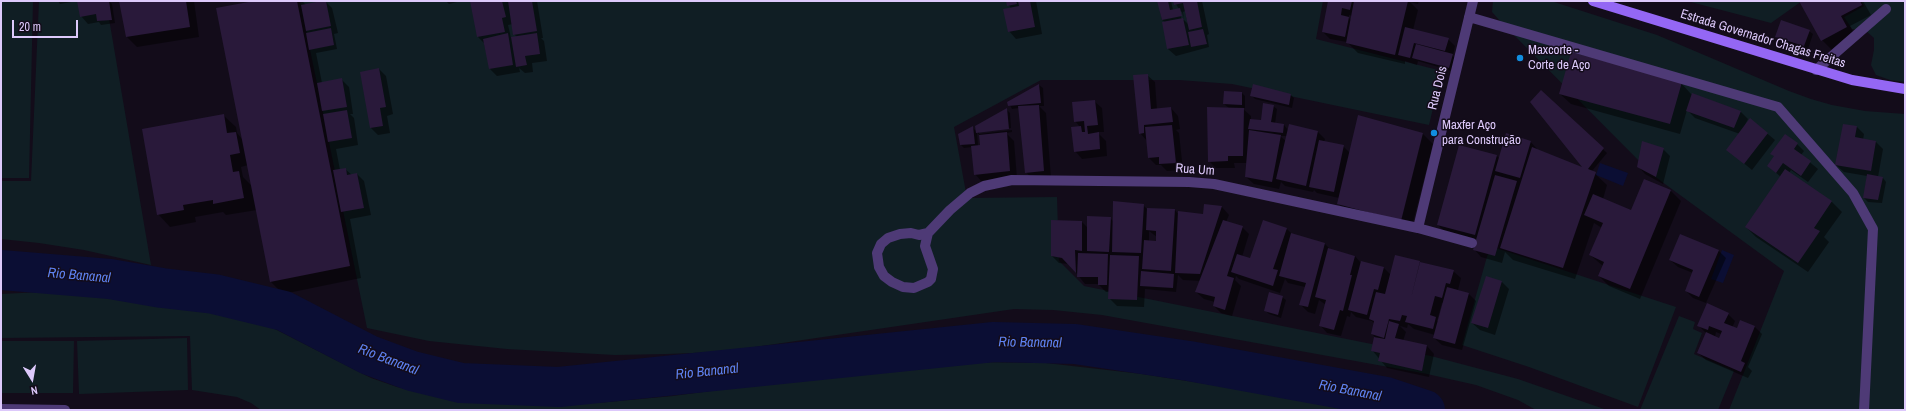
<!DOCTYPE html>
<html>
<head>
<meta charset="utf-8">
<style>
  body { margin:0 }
  #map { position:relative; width:1906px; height:411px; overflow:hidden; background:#130c1a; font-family:"Archivo Narrow",sans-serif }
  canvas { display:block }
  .frame { position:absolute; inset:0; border:2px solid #ddc9fb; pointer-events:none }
  .north { position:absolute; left:12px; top:359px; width:40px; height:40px; -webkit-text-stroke:3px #130c1a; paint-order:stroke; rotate:169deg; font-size:11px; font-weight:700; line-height:16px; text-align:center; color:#ddc9fb }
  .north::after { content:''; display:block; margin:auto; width:14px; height:18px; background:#ddc9fb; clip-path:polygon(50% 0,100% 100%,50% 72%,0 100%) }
  .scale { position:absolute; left:12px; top:20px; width:66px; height:18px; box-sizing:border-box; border:2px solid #ddc9fb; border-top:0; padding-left:5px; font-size:12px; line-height:14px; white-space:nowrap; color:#ddc9fb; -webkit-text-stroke:3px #130c1a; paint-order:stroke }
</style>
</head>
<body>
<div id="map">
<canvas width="1906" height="411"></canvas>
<div class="frame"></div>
<div class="north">N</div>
<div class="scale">20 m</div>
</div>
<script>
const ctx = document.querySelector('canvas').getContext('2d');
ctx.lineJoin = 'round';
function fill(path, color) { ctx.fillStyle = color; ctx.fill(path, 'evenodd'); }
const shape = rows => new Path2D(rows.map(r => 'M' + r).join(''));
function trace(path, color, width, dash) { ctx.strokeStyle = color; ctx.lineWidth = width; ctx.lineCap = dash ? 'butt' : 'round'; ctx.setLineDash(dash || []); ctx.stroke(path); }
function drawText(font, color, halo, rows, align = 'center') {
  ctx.font = font + ' "Archivo Narrow",sans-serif'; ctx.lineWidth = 3; ctx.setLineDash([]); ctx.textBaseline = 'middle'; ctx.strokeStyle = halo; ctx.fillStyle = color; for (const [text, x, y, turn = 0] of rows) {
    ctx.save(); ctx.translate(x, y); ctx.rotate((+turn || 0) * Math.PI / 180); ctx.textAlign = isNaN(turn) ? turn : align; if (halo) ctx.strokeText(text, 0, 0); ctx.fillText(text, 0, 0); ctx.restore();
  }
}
const green = shape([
  [1,1,33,1,29,178,1,178],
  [39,1,106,1,151,265,84,250,39,243,1,239,1,181,31,181],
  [300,1,1323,1,1316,39,1442,71,1429,125,1232,84,1179,80,1041,80,954,127,967,198,1057,197,1059,261,1084,286,1431,356,1518,379,1607,410,1536,410,1518,400,1476,385,1427,374,1102,315,1053,310,1014,309,721,352,666,354,615,355,507,349,429,341,367,328],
  [1493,1,1551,1,1657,35,1789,91,1811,99,1832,105,1865,111,1905,114,1905,410,1729,410,1784,271,1654,176,1500,21,1492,12],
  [1687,1,1802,1,1771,23],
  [1861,1,1905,1,1905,82,1890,80,1876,75,1871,65,1874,50,1874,38,1866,31,1852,29,1844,17,1864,6],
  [1490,246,1676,307,1638,407,1529,367,1462,345],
  [60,291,149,294,229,311,265,324,371,378,397,387,474,403,597,403,673,396,898,366,973,362,1046,363,1142,374,1219,386,1350,410,261,410,251,403,237,397,192,390,190,336,1,338,1,294],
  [1679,316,1695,322,1693,329,1702,333,1694,354,1734,371,1718,410,1640,410],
  [187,338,188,390,79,394,77,341],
  [1,341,74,341,73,393,1,393]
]);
const water = shape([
  [1600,163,1628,173,1623,186,1596,175],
  [1722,250,1734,255,1723,283,1711,279]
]);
const shadow = shape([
  [58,1,77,1,60,4],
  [78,1,109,1,112,4,115,23,101,25,99,22,88,24,81,16],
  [120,1,194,1,199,37,137,47,127,37],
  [259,1,302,1,306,5,325,1,332,8,338,33,334,34,337,49,316,53,322,83,342,80,349,87,353,114,350,114,354,118,358,145,336,149,340,170,345,169,352,175,357,174,364,181,371,215,350,219,361,278,283,294,271,282,257,210,226,215,223,212,195,217,196,222,170,227,158,214,223,115,236,127,237,133,243,140],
  [248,165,252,186,243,177,241,167],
  [446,1,457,1,457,2,449,4],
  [471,1,537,1,543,38,541,38,544,41,547,61,532,63,533,72,525,73,519,68,520,72,497,76,490,69,484,43,478,37],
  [513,24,514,34,517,37,511,38,508,25],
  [1007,1,1036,1,1042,34,1016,39,1009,31,1011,9],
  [1158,1,1171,1,1173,10,1179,9,1174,1,1202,1,1209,34,1207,35,1209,47,1176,56,1168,49,1165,22,1162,20],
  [1179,10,1182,12,1184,19,1183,12,1185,11,1188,24,1184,20,1182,21],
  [1329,1,1419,1,1418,4,1410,2,1418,10,1413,30,1448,39,1455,46,1453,56,1456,59,1452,71,1418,61,1417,65,1405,61,1405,64,1358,53,1347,42,1330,39,1323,32],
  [1349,15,1352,16,1352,21,1349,18],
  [1800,1,1863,1,1871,15,1850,26,1856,37,1832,50,1822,40],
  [1809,31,1813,34,1808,49,1780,40,1776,37],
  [379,69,386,76,393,114,387,116,390,133,378,135,371,128],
  [1147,75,1155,82,1157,110,1171,108,1178,116,1180,129,1176,130,1179,133,1183,170,1167,171,1161,165,1156,165,1149,158,1147,141,1140,133],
  [1681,83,1691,94,1740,111,1748,119,1744,127,1751,120,1775,140,1752,170,1728,150,1740,134,1695,118,1687,110,1680,134,1571,104,1560,94],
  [1039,85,1043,88,1044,106,1039,106,1046,113,1051,178,1033,180,1026,172,1019,108,1012,109,1009,103],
  [1254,85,1291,95,1294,98,1292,108,1255,99,1251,95],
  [1541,91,1607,153,1592,171,1607,185,1603,199,1632,211,1645,180,1671,191,1681,201,1640,299,1609,286,1599,276,1603,266,1590,255,1602,228,1594,223,1575,279,1513,260,1505,252,1502,263,1481,257,1474,249,1476,242,1448,235,1438,225,1497,156,1500,159,1530,141,1537,149,1537,150,1585,169],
  [1242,93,1245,96,1245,108,1242,108,1251,116,1251,120,1262,121,1273,106,1277,109,1275,124,1284,125,1288,130,1318,132,1325,139,1324,142,1343,146,1350,153,1359,116,1423,134,1433,144,1411,230,1348,213,1338,203,1339,198,1317,193,1314,190,1313,192,1285,186,1281,182,1279,189,1254,184,1246,177,1247,163,1234,163,1235,168,1216,168,1209,161,1230,109,1224,104],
  [1280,136,1287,136,1286,141],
  [1094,101,1102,108,1104,132,1097,132,1106,141,1107,156,1082,159,1075,151,1080,127,1075,121],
  [1006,109,1010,113,1011,128,979,132,979,134,1012,130,1012,132,1006,133,1014,141,1017,178,982,182,975,174,972,147,964,148,961,145,973,128,977,132],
  [977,132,980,136,981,146,978,146],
  [1844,125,1857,127,1864,134,1863,140,1876,142,1883,149,1878,177,1883,178,1886,182,1882,203,1868,202,1864,198,1867,176,1844,172,1836,165],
  [1797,144,1804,151,1801,155,1818,169,1808,182,1791,170,1789,173,1832,202,1842,212,1824,237,1829,242,1808,272,1756,237,1746,227,1781,177,1768,166],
  [1663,149,1670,156,1663,184,1645,174,1638,166],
  [1143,205,1148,210,1175,210,1179,215,1204,216,1205,206,1222,207,1229,215,1226,222,1242,227,1249,234,1242,257,1251,260,1287,229,1292,234,1325,244,1331,250,1355,256,1360,262,1384,268,1391,275,1396,256,1453,271,1461,278,1458,290,1469,294,1476,301,1462,350,1442,345,1434,338,1435,335,1414,329,1408,324,1407,328,1400,326,1406,332,1403,341,1427,346,1434,354,1429,377,1387,368,1372,350,1375,337,1372,334,1374,324,1372,321,1356,317,1351,312,1350,317,1347,316,1341,336,1327,333,1320,325,1326,305,1319,300,1315,314,1308,312,1301,305,1305,287,1288,283,1285,279,1280,293,1239,279,1236,276,1235,280,1241,286,1232,316,1221,313,1214,306,1215,302,1204,299,1196,292,1201,281,1183,280,1178,275,1176,292,1145,289,1144,307,1117,306,1109,298,1110,292,1106,292,1098,284,1085,284,1069,264,1059,263,1052,256,1082,222,1088,228,1110,218,1114,222],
  [1149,231,1157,237,1157,242,1149,241],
  [1442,303,1444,303,1439,321,1437,321],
  [1719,251,1726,258,1706,303,1693,298,1686,291,1693,273,1678,267,1670,260],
  [1486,278,1502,282,1509,289,1495,335,1480,330,1472,323],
  [1282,297,1286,300,1281,318,1269,314,1266,311],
  [1728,314,1735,321,1732,328,1737,330,1741,321,1755,327,1762,334,1748,367,1752,371,1748,378,1706,360,1698,353,1706,333,1699,326],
  [1716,332,1721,334,1719,339,1715,337]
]);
const river = shape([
  [1,270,110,279,162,288,214,294,284,311,369,355,412,371,461,383,559,387,994,342,1075,344,1189,361,1386,397,1425,410]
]);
const building = shape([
  [77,1,109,1,112,20,97,21,96,14,80,17],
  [119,1,186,1,190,27,126,37],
  [254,1,297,1,350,266,270,282,216,8],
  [321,1,326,1,331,26,306,31,301,5],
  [470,1,502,1,506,17,502,18,505,32,477,37],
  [508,1,532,1,537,31,513,35],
  [1006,1,1016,1,1017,4,1007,6],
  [1018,1,1030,1,1035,27,1008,32,1003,9,1019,6],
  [1157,1,1168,1,1170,10,1180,8,1182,16,1162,20],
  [1173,1,1197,1,1202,27,1189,30,1183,3,1174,5],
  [1328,1,1352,1,1350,10,1342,8,1341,15,1349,17,1345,37,1322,32],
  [1354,1,1408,1,1395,55,1346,43],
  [1799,1,1860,1,1862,5,1841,16,1847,27,1821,41],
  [1183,18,1189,45,1167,49,1162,22],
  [1781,20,1810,30,1804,46,1775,37],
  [1405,27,1449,38,1445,51,1414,43,1410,58,1398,55],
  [331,28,334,45,309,50,306,33],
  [1203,29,1207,44,1191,47,1188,32],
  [508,33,513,65,489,69,483,39],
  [537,33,540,54,525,56,527,65,516,67,511,37],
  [1416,44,1453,54,1449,68,1412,58],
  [1571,52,1682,82,1670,124,1559,94],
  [379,68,386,107,380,108,383,126,370,128,360,72],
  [1148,74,1151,109,1171,107,1173,122,1144,125,1144,133,1139,134,1133,75],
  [342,78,347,107,322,111,317,83],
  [1039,84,1041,103,1008,106,1007,102],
  [1253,84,1291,94,1289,105,1250,96],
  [1541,90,1604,148,1588,169,1596,172,1563,268,1500,248,1532,147,1582,167,1530,102],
  [1224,91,1242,92,1242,105,1223,104],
  [1692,93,1741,111,1734,128,1686,111],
  [1095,100,1098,125,1087,126,1088,134,1099,132,1100,149,1074,152,1071,127,1081,126,1082,132,1085,132,1084,121,1074,122,1072,102],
  [1263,103,1274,105,1271,122,1284,124,1283,133,1248,129,1250,119,1261,120],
  [1039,105,1044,171,1025,173,1018,106],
  [1207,107,1244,108,1243,156,1228,156,1228,161,1208,162],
  [1007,108,1009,129,976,133,975,126],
  [347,110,352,138,328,142,323,114],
  [224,114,227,133,236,132,240,153,230,155,233,172,239,171,244,198,213,204,213,200,183,205,184,210,157,215,142,129],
  [1358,115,1423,133,1401,221,1337,204],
  [1750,118,1768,133,1744,164,1726,150],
  [1289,124,1318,131,1306,186,1276,179],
  [1843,124,1857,126,1855,137,1876,141,1871,171,1835,165],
  [1172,125,1176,163,1159,164,1159,157,1148,158,1145,127],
  [973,126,975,144,960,145,958,134],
  [1249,130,1281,135,1272,182,1245,177],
  [1007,132,1010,171,974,175,971,146,980,145,979,135],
  [1506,133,1531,141,1520,178,1495,171],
  [1785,134,1798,143,1794,149,1811,161,1801,176,1783,163,1776,173,1767,166,1774,156,1770,154],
  [1319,140,1344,145,1334,192,1309,187],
  [1642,141,1664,148,1656,177,1637,167],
  [1459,145,1497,155,1475,235,1437,225],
  [346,168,347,175,357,173,364,208,341,212,333,170],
  [1785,169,1832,201,1814,228,1820,231,1798,263,1745,227],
  [1867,174,1883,177,1878,200,1863,198],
  [1495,175,1517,181,1495,256,1473,250],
  [1644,179,1671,190,1630,289,1598,276,1604,262,1589,255,1603,223,1584,215,1593,194,1631,210],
  [1113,201,1144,204,1141,253,1112,252],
  [1204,204,1222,206,1200,274,1175,273,1178,211,1203,214],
  [1147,208,1175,209,1171,271,1142,269,1144,240,1156,241,1156,231,1146,230],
  [1087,216,1111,217,1109,252,1087,251],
  [1051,220,1082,221,1082,251,1075,250,1076,273,1062,258,1051,256],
  [1223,220,1243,226,1227,276,1234,278,1225,310,1213,306,1215,297,1195,292],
  [1263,220,1287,228,1273,269,1278,270,1273,286,1231,272,1237,254,1250,258],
  [1291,233,1325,243,1308,307,1299,305,1306,283,1279,276],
  [1680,234,1719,250,1699,297,1685,291,1693,270,1669,260],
  [1328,248,1355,256,1350,275,1352,275,1343,311,1340,310,1334,330,1319,326,1326,300,1315,297],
  [1078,253,1108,254,1107,285,1098,285,1098,277,1077,277],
  [1110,255,1139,256,1137,300,1108,299],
  [1395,255,1420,261,1411,298,1420,262,1454,270,1450,284,1446,283,1442,298,1435,296,1430,315,1436,317,1433,329,1405,322,1407,316,1402,315,1400,321,1389,319,1384,338,1371,334,1374,321,1369,319,1376,292,1385,294],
  [1361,261,1384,267,1378,290,1374,289,1367,315,1348,310],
  [1141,271,1174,274,1173,288,1140,286],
  [1486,276,1502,281,1488,328,1471,323],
  [1447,287,1469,293,1455,344,1433,338],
  [1269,292,1283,296,1278,315,1264,311],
  [1707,303,1729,313,1724,323,1737,328,1740,320,1755,326,1741,361,1745,363,1741,372,1697,353,1706,332,1719,338,1722,331,1709,326,1708,330,1697,326],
  [1389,321,1399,324,1395,338,1427,345,1422,371,1378,361,1380,353,1371,351,1374,337,1385,339]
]);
const minor = shape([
  [1469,17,1778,107,1853,193,1873,229,1864,410],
  [1816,70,1886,9],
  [1418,228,1473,1],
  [928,233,919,235,911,233,900,234,888,238,881,244,877,253,879,267,884,276,892,282,903,287,914,288,928,282,931,279,933,269,925,246,928,233,950,210,970,193,984,186,1012,180,1189,182,1214,184,1418,228,1472,243],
  [1,409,65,410]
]);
const secondary = shape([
  [1593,1,1852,80,1905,89]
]);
const markers = [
  [1520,58,4,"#118ee0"],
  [1434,133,4,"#118ee0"]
];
const streetNames = [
  ["Estrada Governador Chagas Freitas",1763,39,17],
  ["Rua Dois",1438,88,-76],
  ["Rua Um",1195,170,4]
];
const poiNames = [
  ["Maxcorte -",1528,51],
  ["Corte de Aço",1528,66],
  ["Maxfer Aço",1442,126],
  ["para Construção",1442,141]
];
const waterNames = [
  ["Rio Bananal",79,276,5],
  ["Rio Bananal",1030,343,1],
  ["Rio Bananal",388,360,21],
  ["Rio Bananal",707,372,-6],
  ["Rio Bananal",1350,391,11]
];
fill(green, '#101e24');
fill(water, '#0b0e34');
fill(shadow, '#0007');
trace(river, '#0b0e34', 40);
fill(building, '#29193a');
trace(minor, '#4e3a76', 10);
trace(secondary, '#9467f4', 10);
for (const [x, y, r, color] of markers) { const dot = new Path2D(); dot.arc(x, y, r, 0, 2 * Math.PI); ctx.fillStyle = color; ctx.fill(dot); trace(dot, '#130c1a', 1.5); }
drawText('13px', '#ddc9fb', '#130c1a', streetNames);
drawText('13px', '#ddc9fb', '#130c1a', poiNames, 'left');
drawText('italic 14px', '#5f83f3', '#130c1a', waterNames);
</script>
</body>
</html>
